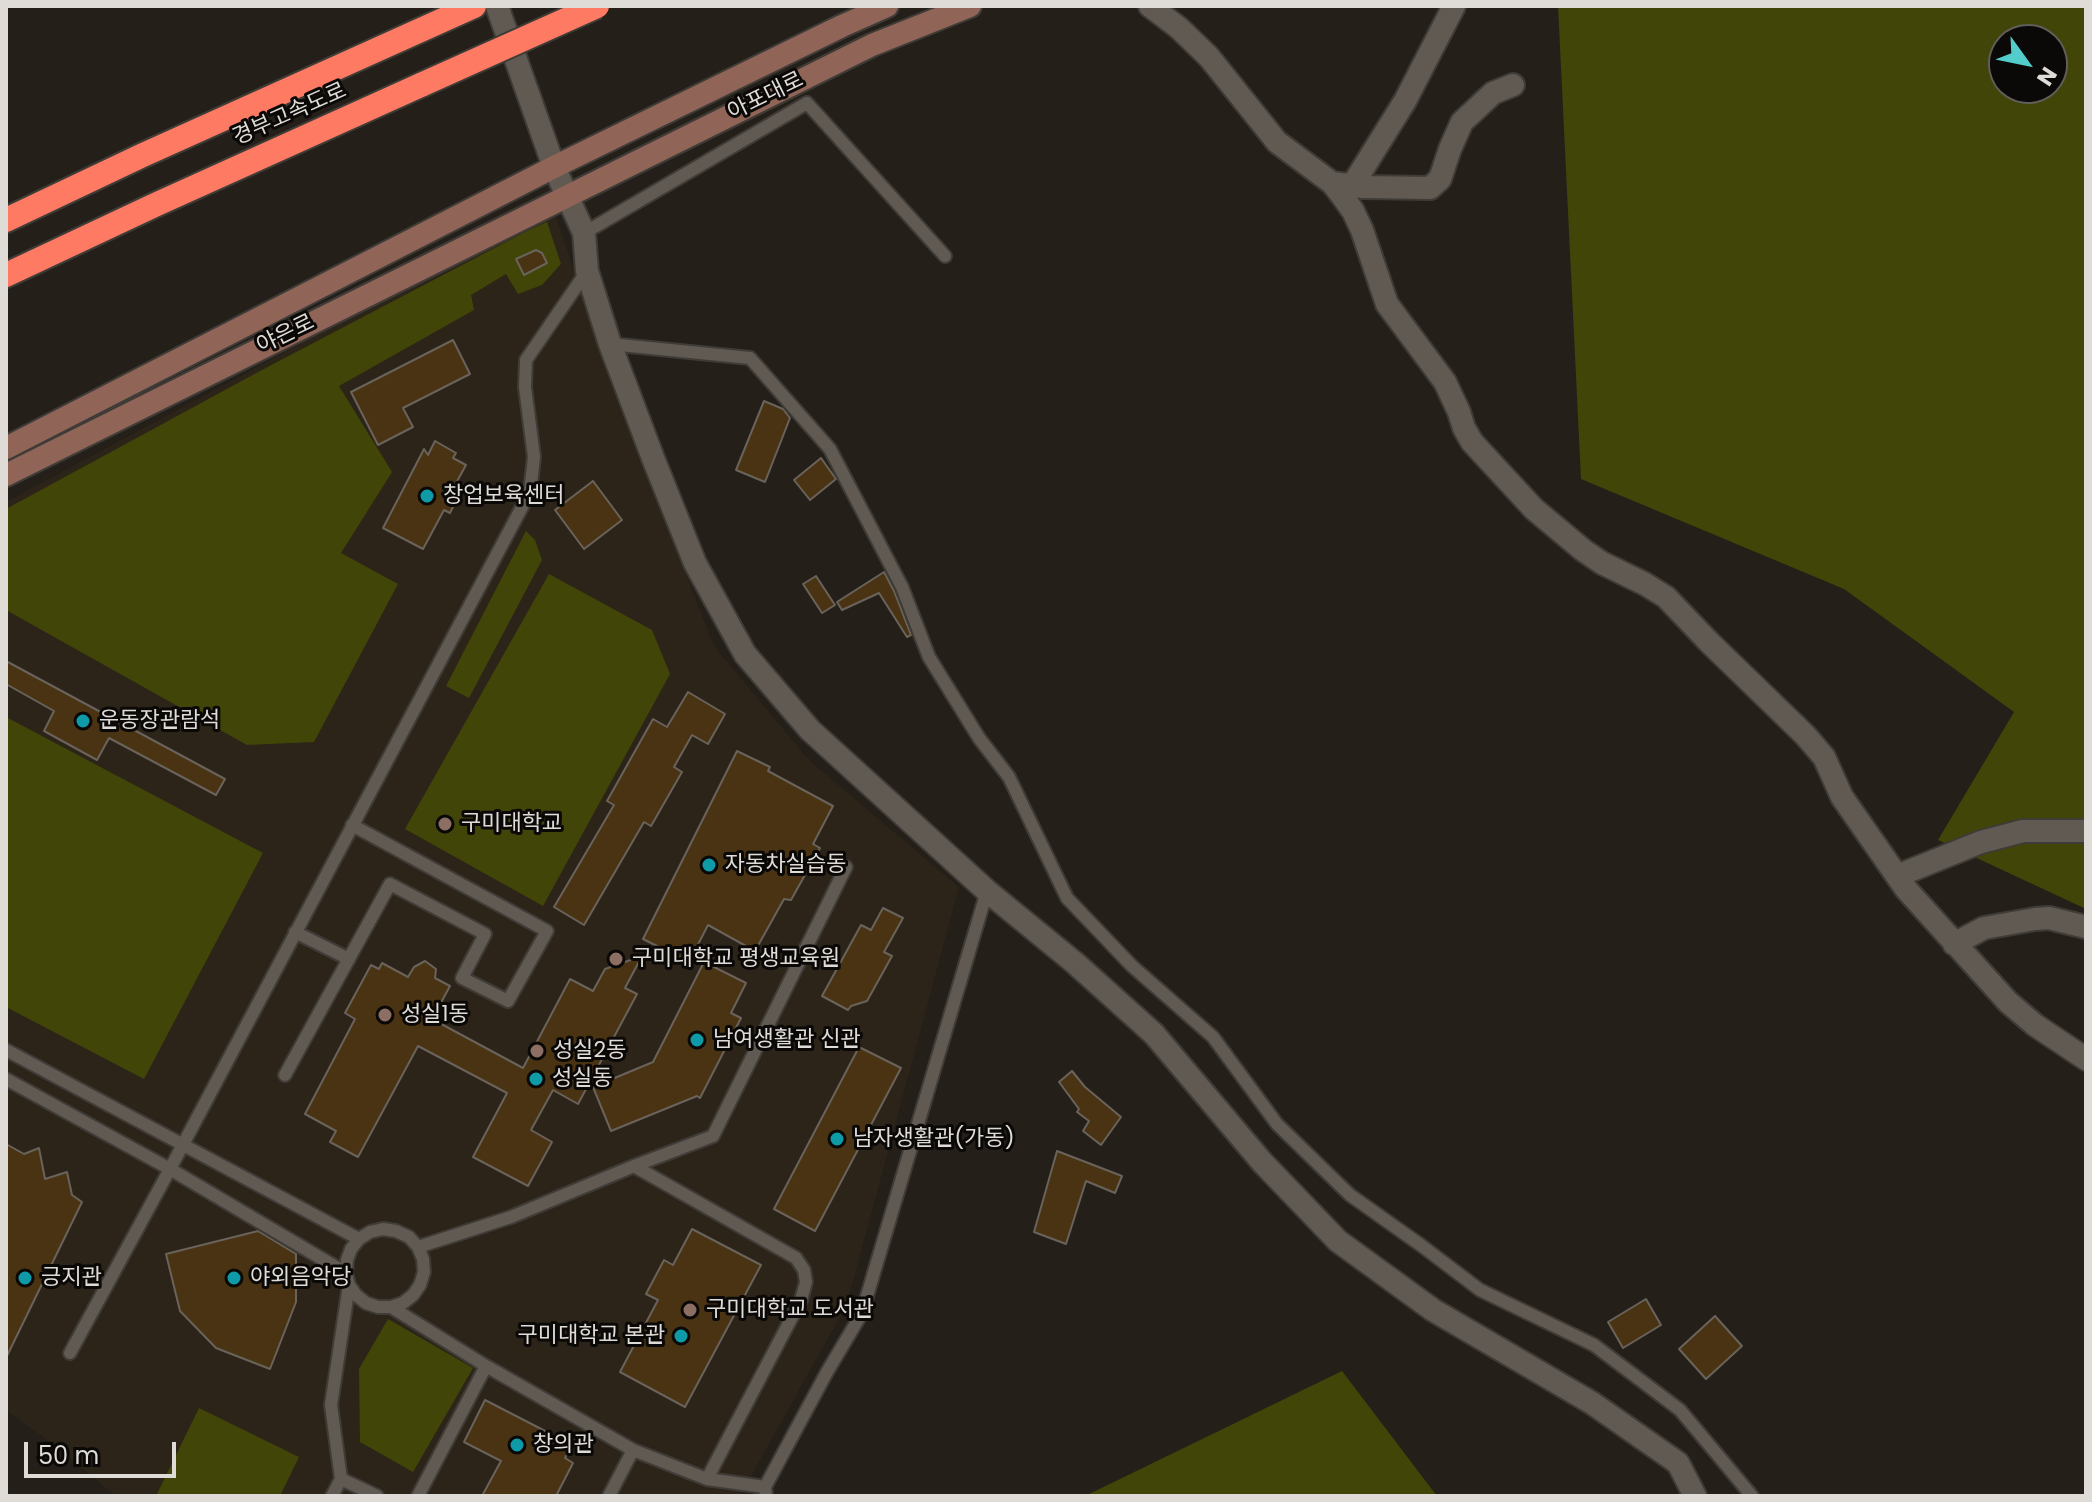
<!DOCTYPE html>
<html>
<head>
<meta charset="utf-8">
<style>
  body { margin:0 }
  #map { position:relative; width:2092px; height:1502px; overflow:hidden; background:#241f19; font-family:Poppins,sans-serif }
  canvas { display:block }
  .frame { position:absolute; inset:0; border:8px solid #dfdbd7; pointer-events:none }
  .north { position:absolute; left:1988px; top:24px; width:80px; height:80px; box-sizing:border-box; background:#0b0907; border:2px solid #605d5a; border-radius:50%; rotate:123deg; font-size:22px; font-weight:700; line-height:32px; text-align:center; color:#dfdbd7 }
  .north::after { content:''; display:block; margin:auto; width:28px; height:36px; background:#53cdcb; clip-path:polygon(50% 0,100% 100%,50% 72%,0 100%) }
  .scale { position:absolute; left:24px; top:1442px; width:152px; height:36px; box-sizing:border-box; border:4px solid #dfdbd7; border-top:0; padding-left:10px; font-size:24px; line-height:28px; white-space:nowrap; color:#dfdbd7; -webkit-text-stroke:6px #0b0907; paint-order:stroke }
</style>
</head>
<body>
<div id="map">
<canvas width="2092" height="1502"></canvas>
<div class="frame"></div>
<div class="north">N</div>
<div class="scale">50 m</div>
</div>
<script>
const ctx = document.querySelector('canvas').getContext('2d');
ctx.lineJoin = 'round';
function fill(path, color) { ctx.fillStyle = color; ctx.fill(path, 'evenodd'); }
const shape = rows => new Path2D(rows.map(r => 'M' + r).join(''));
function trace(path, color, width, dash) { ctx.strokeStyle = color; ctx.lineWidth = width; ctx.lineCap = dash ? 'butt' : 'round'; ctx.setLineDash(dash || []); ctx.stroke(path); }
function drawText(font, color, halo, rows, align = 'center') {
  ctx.font = font + ' Poppins,"Noto Sans KR",sans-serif'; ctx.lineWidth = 6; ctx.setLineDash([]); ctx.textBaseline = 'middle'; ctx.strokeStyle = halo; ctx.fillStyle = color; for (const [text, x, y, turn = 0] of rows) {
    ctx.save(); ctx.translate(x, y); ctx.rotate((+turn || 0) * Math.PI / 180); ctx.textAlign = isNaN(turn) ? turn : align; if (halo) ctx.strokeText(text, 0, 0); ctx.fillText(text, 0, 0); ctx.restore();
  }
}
const built = shape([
  [553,208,612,384,714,646,809,760,959,887,847,1304,740,1496,116,1496,54,1445,6,1410,6,502]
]);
const green = shape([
  [1558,6,2086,6,2086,909,1938,840,2014,712,1844,589,1581,479],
  [2004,40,2052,40,2052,88,2004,88],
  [547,222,561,264,542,285,518,294,506,274,471,295,474,310,339,386,392,472,341,553,398,584,314,742,247,745,6,610,6,509,260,371,525,232],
  [526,531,535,540,542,560,469,698,446,686],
  [549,574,652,630,670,674,543,906,405,829],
  [6,717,263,853,144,1079,6,1007],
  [388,1319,473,1368,413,1472,360,1442,359,1369],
  [1342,1371,1437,1496,1085,1496],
  [199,1408,299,1457,280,1496,156,1496]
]);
const building = shape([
  [536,250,542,253,547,263,524,275,516,259,536,250],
  [453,340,470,374,403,408,413,427,378,445,351,392,453,340],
  [764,401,783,409,790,418,765,482,736,470,764,401],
  [435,441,456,453,453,458,466,465,450,494,457,498,450,513,444,510,423,549,383,528,424,449,428,455,435,441],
  [821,458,836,479,810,500,794,480,821,458],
  [593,481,622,520,584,549,555,510,593,481],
  [884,572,894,591,911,635,907,637,879,593,842,610,837,602,884,572],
  [816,576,835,605,822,613,803,584,816,576],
  [6,661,225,779,216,795,109,738,97,760,44,731,54,711,6,684,6,661],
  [688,692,725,714,708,744,692,735,674,767,682,772,651,826,644,822,584,925,554,907,614,805,607,801,653,719,667,727,688,692],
  [737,751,770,767,768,771,833,806,813,844,820,848,791,900,784,899,755,951,708,925,689,962,643,939,737,751],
  [883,908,903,918,884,952,892,956,867,1001,851,1006,848,1010,822,996,861,925,871,930,883,908],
  [642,956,625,988,637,994,578,1104,553,1090,531,1130,552,1142,528,1186,473,1157,507,1093,418,1046,358,1157,330,1142,336,1131,305,1114,355,1019,345,1013,371,965,379,969,382,963,408,977,414,967,425,961,436,969,435,978,450,986,432,1019,523,1068,570,979,593,991,605,969,642,956],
  [704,962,746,983,731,1013,741,1018,700,1098,697,1096,611,1131,593,1087,653,1062,704,962],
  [859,1047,901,1068,815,1231,774,1209,859,1047],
  [1072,1071,1085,1087,1121,1117,1101,1145,1083,1131,1089,1121,1077,1112,1079,1109,1059,1082,1072,1071],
  [6,1144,24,1154,39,1148,45,1179,67,1172,72,1195,82,1202,6,1358,6,1144],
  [1057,1151,1122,1176,1115,1193,1086,1181,1066,1244,1034,1232,1057,1151],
  [692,1229,761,1265,685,1407,620,1372,658,1300,646,1294,664,1260,673,1265,692,1229],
  [258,1231,296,1254,296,1302,270,1369,216,1348,180,1311,166,1254,258,1231],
  [1646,1299,1661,1325,1623,1348,1608,1322,1646,1299],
  [1715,1316,1742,1346,1706,1379,1679,1349,1715,1316],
  [485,1400,549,1433,553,1440,570,1448,565,1458,573,1463,556,1496,482,1496,501,1461,464,1442,485,1400]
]);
const service = shape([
  [584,233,807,103,945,256],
  [610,344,750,358,830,449,902,587,929,657,979,738,1009,777,1067,898,1132,966,1213,1037,1277,1124,1350,1195,1422,1246,1480,1290,1594,1345,1680,1410,1752,1496],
  [295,932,349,959],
  [6,1050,359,1239],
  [285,1075,390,884,485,934,462,978,508,1001,547,931,352,825],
  [6,1079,170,1169,346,1273,349,1285,356,1295,366,1303,378,1307,391,1307,403,1303,413,1295,420,1285,424,1272,423,1259,418,1247,409,1237,396,1231,383,1229,370,1232,359,1239,351,1249,347,1260,346,1273],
  [418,1247,511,1217,634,1166,713,1136,846,867],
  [391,1307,486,1366,633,1450,707,1479,801,1300,806,1282,804,1270,796,1258,634,1166],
  [70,1353,170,1169,530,492,534,457,525,387,526,360,587,271],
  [341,1479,377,1496],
  [707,1479,765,1487,766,1496],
  [765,1487,827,1372,862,1313,987,891],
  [332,1496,341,1479,331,1405,349,1285],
  [418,1496,486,1366],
  [609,1496,633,1450]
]);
const minor = shape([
  [497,6,554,167,584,233,587,271,610,344,653,458,695,563,745,654,810,730,987,891,1075,963,1154,1034,1262,1162,1338,1241,1433,1310,1592,1403,1678,1463,1695,1496],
  [1150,6,1179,28,1209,57,1277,142,1332,183,1343,197,1353,211,1362,230,1387,304,1445,382,1459,412,1464,428,1472,442,1534,509,1583,550,1602,563,1645,584,1666,597,1709,642,1805,735,1824,757,1842,797,1906,889,2008,1002,2035,1025,2086,1059],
  [1332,183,1363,187,1430,188,1440,179,1450,149,1462,122,1493,93,1513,85],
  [1352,186,1405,101,1454,6],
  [1897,876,1981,842,2023,831,2086,831],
  [1954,944,1984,928,2035,919,2049,918,2086,927]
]);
const secondary = shape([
  [6,448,554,167,842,26,887,6],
  [6,475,872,45,970,6]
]);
const motorway = shape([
  [6,220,143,155,474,6],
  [6,275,157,204,423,84]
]);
const motorwayBridge = shape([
  [423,84,597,6]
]);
const markers = [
  [427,496,8,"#0f9aa8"],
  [83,721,8,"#0f9aa8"],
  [445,824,8,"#8d6e63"],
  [709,865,8,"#0f9aa8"],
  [616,959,8,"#8d6e63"],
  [385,1015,8,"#8d6e63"],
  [697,1040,8,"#0f9aa8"],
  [537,1051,8,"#8d6e63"],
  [536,1079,8,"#0f9aa8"],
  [837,1139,8,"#0f9aa8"],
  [25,1278,8,"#0f9aa8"],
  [234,1278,8,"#0f9aa8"],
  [690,1310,8,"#8d6e63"],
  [681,1336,8,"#0f9aa8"],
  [517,1445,8,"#0f9aa8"]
];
const streetNames = [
  ["아포대로",766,97,-26],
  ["경부고속도로",290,115,-24],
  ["야은로",286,335,-26]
];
const poiNames = [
  ["창업보육센터",443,496],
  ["운동장관람석",99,721],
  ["구미대학교",461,824],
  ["자동차실습동",725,865],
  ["구미대학교 평생교육원",632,959],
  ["성실1동",401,1015],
  ["남여생활관 신관",713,1040],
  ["성실2동",553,1051],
  ["성실동",552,1079],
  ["남자생활관(가동)",853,1139],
  ["긍지관",41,1278],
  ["야외음악당",250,1278],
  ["구미대학교 도서관",706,1310],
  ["구미대학교 본관",665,1336,"right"],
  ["창의관",533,1445]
];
fill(built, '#2c2418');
fill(green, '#414508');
fill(building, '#493312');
trace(building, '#69635c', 2);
trace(service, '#3f3b37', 16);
trace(minor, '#3f3b37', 26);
trace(secondary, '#3f3b37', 26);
trace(motorway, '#3f3b37', 28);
trace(service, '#605a52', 12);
trace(minor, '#605a52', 22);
trace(secondary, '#906457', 22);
trace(motorway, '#ff7a63', 24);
trace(motorwayBridge, '#3f3b37', 28, []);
trace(motorwayBridge, '#ff7a63', 24);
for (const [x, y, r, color] of markers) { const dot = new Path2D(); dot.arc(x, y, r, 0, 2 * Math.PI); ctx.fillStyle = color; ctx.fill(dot); trace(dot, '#0b0907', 3); }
drawText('22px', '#dfdbd7', '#0b0907', streetNames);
drawText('22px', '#dfdbd7', '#0b0907', poiNames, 'left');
</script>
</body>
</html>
